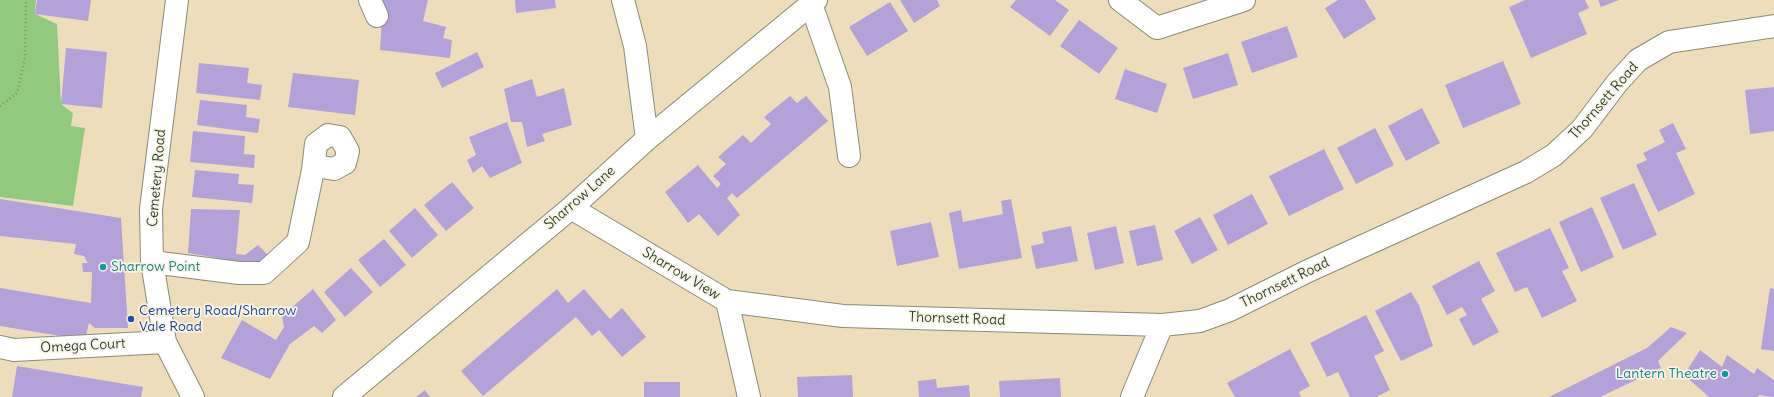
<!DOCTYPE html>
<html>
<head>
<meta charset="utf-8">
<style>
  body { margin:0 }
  canvas { display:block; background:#edb }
</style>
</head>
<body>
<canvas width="1774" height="397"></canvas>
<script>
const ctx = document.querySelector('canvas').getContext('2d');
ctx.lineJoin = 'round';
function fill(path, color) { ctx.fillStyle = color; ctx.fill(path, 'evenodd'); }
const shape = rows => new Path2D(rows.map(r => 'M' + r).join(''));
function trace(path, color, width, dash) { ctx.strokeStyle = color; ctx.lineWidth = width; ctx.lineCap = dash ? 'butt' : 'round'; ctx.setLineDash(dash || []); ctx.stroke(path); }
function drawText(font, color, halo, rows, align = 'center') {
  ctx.font = font + ' Delius,sans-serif'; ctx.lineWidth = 3.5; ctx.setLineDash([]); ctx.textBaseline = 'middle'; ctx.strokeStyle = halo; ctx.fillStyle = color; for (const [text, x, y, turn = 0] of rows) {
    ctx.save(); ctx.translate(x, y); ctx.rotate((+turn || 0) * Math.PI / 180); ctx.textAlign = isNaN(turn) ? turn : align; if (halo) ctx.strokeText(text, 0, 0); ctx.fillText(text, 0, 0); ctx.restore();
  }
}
const green = shape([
  [0,0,36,0,35,14,57,24,61,104,73,113,71,126,85,128,73,206,0,197]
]);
const building = shape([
  [37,0,91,0,88,21,35,14],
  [383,0,428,0,423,21,446,27,443,38,452,40,450,58,380,50],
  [515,0,555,0,556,8,516,13],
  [900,0,937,0,940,6,914,23],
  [1016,0,1055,0,1069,10,1050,36,1010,7],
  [1338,0,1365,0,1376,19,1344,39,1325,8],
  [1525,0,1585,0,1589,8,1578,13,1587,34,1531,58,1509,7],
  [1598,0,1619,0,1601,7],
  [890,2,908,31,867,56,849,27],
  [1079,20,1118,48,1099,74,1060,46],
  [1287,26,1298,57,1252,73,1241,42],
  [66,48,107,52,102,108,61,104],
  [477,52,484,67,442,88,435,73],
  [1228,53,1238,85,1193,99,1183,68],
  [1503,61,1521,104,1463,128,1445,85],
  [199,63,249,68,247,83,262,85,260,100,196,93],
  [1125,69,1167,84,1157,113,1115,99],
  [293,73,359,80,355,115,288,107],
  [532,79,537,97,564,88,572,125,542,134,545,141,527,147,522,122,511,122,504,89],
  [1774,87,1774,131,1750,134,1745,90],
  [790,96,797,103,806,96,828,121,737,198,732,193,727,198,740,215,718,236,699,214,688,223,665,192,698,165,717,188,721,184,713,176,726,164,718,157,743,135,751,143,771,124,764,117],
  [200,100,247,105,246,117,260,119,258,133,197,125],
  [1422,108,1440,143,1406,161,1388,126],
  [507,122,522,163,490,178,482,166,473,173,467,160,476,155,469,137],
  [1673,123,1686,149,1676,153,1695,194,1658,212,1636,165,1647,160,1643,153,1665,142,1659,130],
  [1375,128,1394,165,1356,184,1337,148],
  [193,131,245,136,244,154,255,155,254,168,190,162],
  [1324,149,1344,189,1289,216,1269,176],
  [195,170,239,174,238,184,254,185,252,203,192,197],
  [452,182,474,208,446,231,424,205],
  [1634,183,1657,235,1623,250,1600,198],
  [1252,194,1268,224,1228,245,1213,215],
  [0,199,121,218,128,328,95,328,89,323,85,340,0,326,0,288,91,303,92,272,83,272,82,263,88,263,84,256,74,254,76,244,0,236],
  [1011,199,1022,258,959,269,949,213,961,210,963,222,1003,214,1001,201],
  [1592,207,1614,257,1581,272,1559,222],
  [415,208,438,235,412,258,389,231],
  [191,209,240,210,236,254,245,255,258,245,270,257,260,266,228,267,229,260,188,253],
  [1200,217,1218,250,1192,264,1174,231],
  [931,222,939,257,897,266,890,231],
  [1155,225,1163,260,1137,266,1129,231],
  [1071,226,1078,261,1036,269,1031,246,1044,243,1042,232],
  [1116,226,1124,263,1095,270,1087,233],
  [1550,228,1569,268,1562,271,1577,301,1542,318,1527,287,1515,292,1496,253],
  [384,239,406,265,380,287,358,260],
  [1479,261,1495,291,1481,299,1499,332,1473,346,1459,319,1467,315,1462,307,1447,315,1432,286],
  [351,268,373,292,345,317,324,292],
  [1770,288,1774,289,1774,351,1761,349],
  [313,289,336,320,322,333,314,326,290,344,270,379,221,358,242,320,276,340,284,327,282,316],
  [557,289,568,303,584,289,610,319,622,308,646,337,622,357,599,330,592,336,576,317,483,396,461,371],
  [1411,292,1419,305,1433,346,1401,361,1375,311],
  [1366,315,1384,351,1374,356,1390,390,1376,397,1350,397,1338,372,1327,377,1310,343],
  [1671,327,1687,333,1658,361,1661,368,1600,397,1549,397,1647,348],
  [1290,349,1310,386,1299,392,1301,397,1235,397,1227,383],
  [1700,350,1722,367,1727,355,1754,374,1757,368,1774,380,1774,397,1759,395,1758,397,1709,397,1684,375],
  [17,366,143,387,141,397,12,397],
  [852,375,853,397,798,397,797,377],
  [1060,378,1061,397,1000,397,999,381],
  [936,379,937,388,969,385,970,397,919,397,918,381],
  [644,382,680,382,680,397,644,397],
  [425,390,430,397,416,397]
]);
const path = shape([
  [0,106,17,93,25,58,26,0]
]);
const minor = shape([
  [177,0,151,209,152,262,165,342,193,397],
  [370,0,377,16],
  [623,0,635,46,647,139],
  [1120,0,1157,28,1244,0],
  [811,4,840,87,849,156],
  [571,208,727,301,843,316,1162,325,1200,321,1230,310,1308,271,1526,172,1554,155,1582,129,1617,83,1638,60,1669,42,1774,26],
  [152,262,239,273,264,273,298,242,313,170,316,144,328,135,340,137,348,151,345,163,334,169,322,167,314,163],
  [727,301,749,397],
  [0,347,14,350,165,342],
  [344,397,571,208,647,139,816,0],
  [1132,397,1162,325]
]);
const markers = [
  [103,267,4,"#0f9aa8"],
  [131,319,4,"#1a4fb4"],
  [1725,374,4,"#0f9aa8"]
];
const streetNames = [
  ["Thornsett Road",1604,101,-49],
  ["Cemetery Road",157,178,-85],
  ["Sharrow Lane",580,198,-41],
  ["Sharrow View",681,274,31],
  ["Thornsett Road",1285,283,-26],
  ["Thornsett Road",957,319,2],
  ["Omega Court",83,346,-3]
];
const cultureNames = [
  ["Sharrow Point",111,267],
  ["Lantern Theatre",1717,374,"right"]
];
const transitNames = [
  ["Cemetery Road/Sharrow",139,311],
  ["Vale Road",139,327]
];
fill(green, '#91ca7e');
fill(building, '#b2a2d9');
trace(minor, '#868d78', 24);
trace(path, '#868d78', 2.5, [1, 3]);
trace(minor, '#fff', 22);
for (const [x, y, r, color] of markers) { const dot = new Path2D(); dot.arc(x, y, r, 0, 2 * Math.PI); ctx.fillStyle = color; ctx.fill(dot); trace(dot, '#fcf5e5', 1.5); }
drawText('14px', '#1f3d34', '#fcf5e5', streetNames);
drawText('14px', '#0d838f', '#fcf5e5', cultureNames, 'left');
drawText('14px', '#164399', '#fcf5e5', transitNames, 'left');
</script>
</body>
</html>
